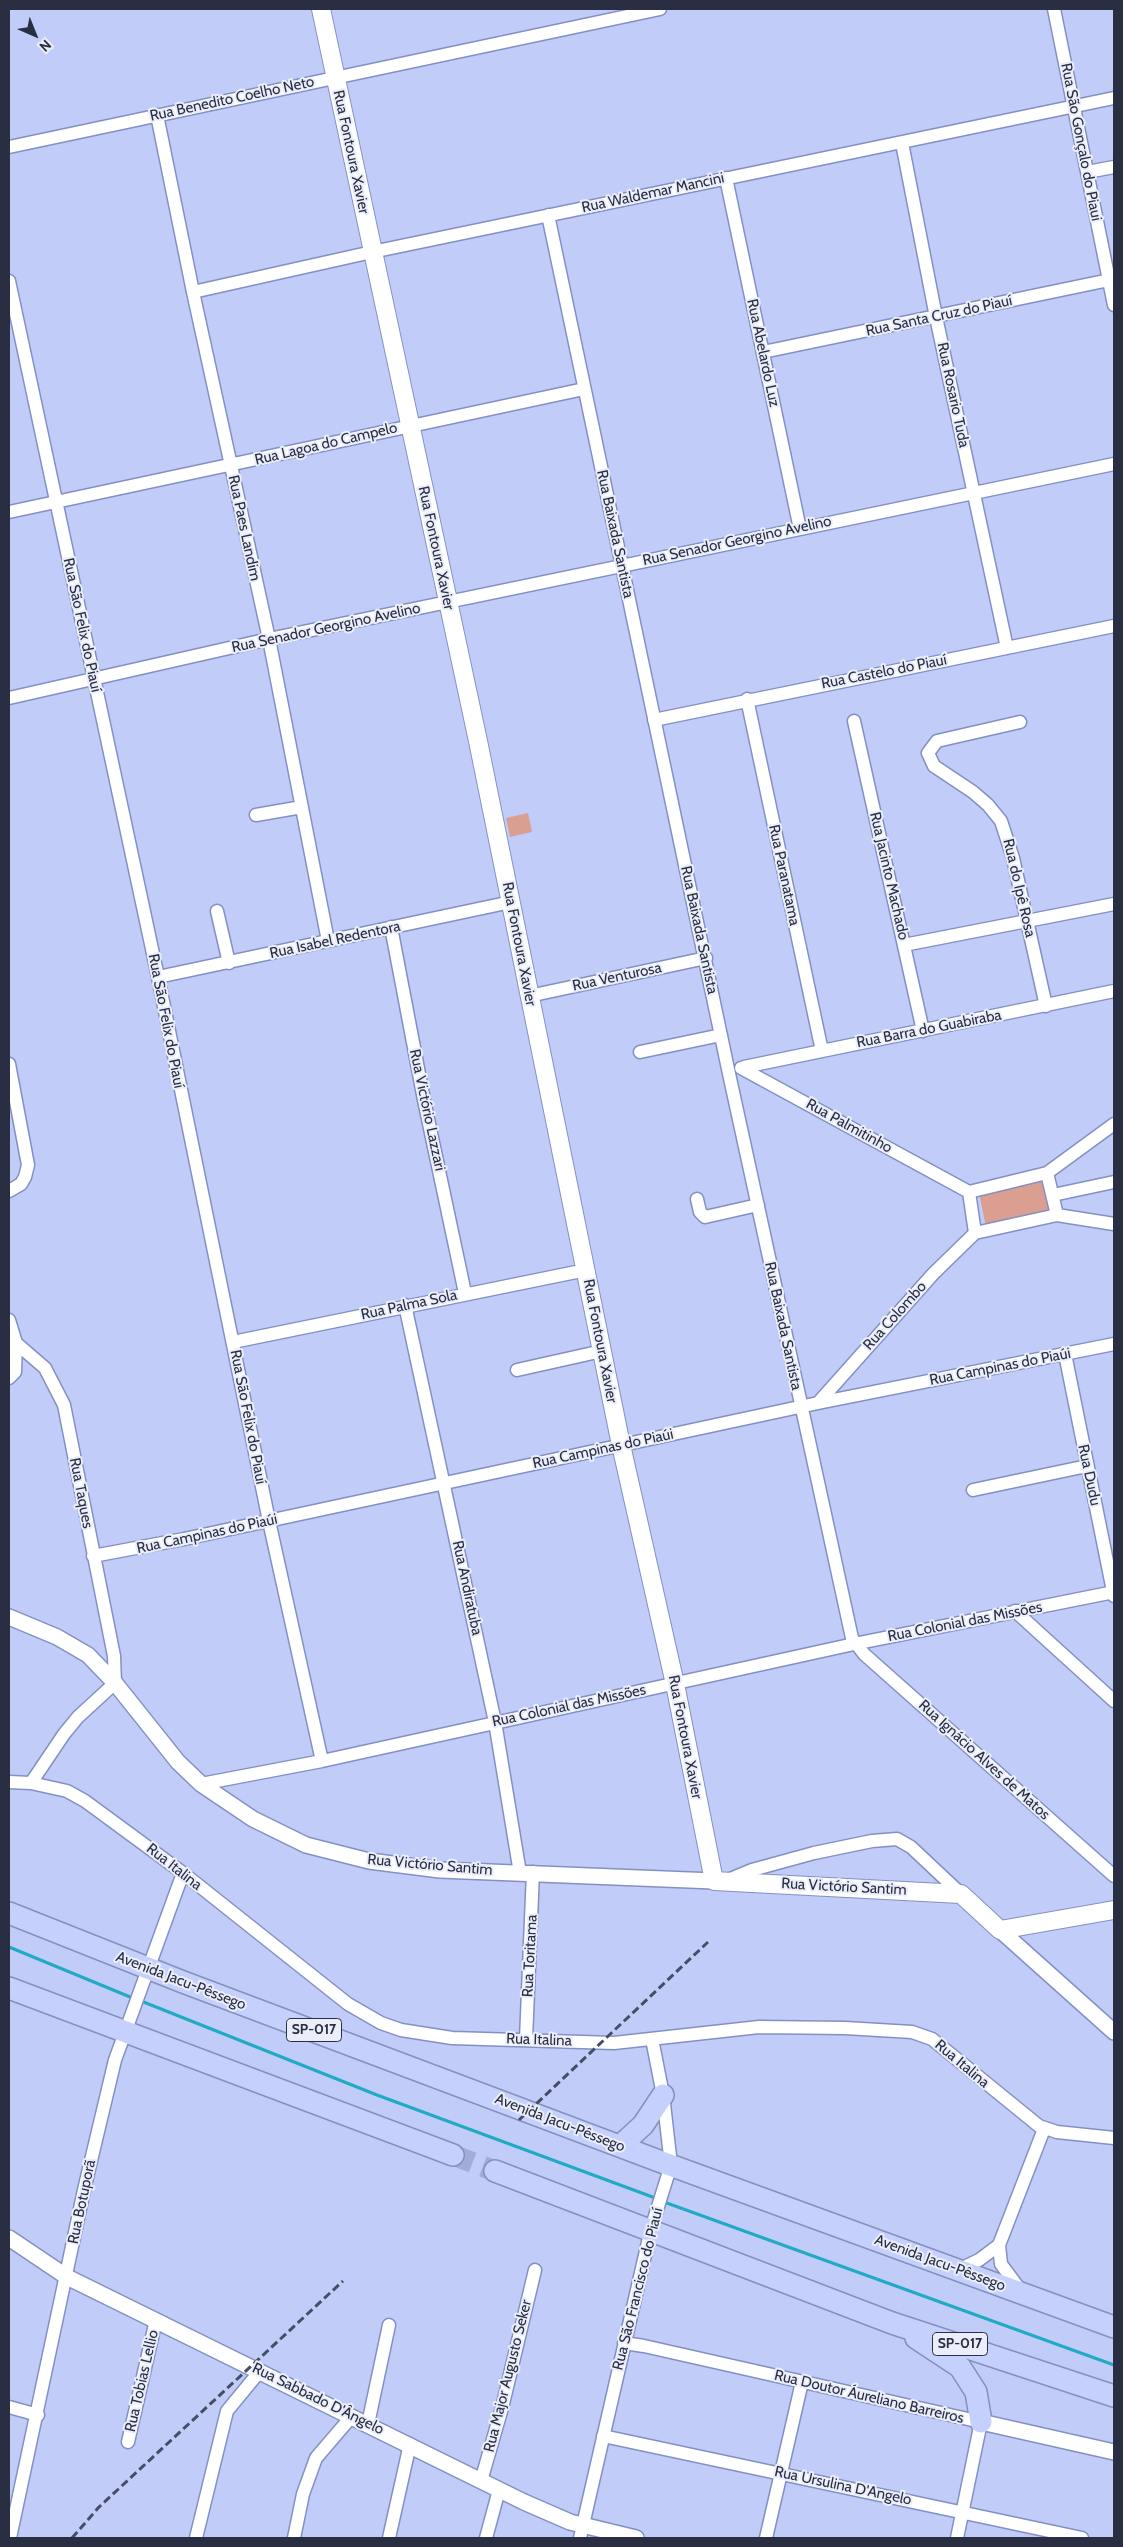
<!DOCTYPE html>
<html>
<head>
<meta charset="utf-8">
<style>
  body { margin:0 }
  #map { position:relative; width:1123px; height:2547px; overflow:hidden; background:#c1ccf8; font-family:Cabin,sans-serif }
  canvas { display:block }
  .frame { position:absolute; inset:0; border:10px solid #292e43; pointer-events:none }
  .north { position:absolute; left:10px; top:10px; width:50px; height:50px; -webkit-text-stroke:4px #ebeefa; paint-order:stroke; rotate:136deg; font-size:14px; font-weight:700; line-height:20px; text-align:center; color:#292e43 }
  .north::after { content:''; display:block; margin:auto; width:18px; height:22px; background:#292e43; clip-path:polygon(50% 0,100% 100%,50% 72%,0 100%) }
</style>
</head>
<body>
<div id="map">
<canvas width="1123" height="2547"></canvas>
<div class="frame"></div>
<div class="north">N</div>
</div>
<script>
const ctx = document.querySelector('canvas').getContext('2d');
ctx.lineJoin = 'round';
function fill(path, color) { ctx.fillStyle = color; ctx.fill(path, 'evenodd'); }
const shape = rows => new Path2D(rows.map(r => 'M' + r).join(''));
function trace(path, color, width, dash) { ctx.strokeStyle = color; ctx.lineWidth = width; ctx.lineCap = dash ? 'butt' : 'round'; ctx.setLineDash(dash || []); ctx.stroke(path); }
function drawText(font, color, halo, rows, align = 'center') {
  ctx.font = font + ' Cabin,sans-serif'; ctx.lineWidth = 4; ctx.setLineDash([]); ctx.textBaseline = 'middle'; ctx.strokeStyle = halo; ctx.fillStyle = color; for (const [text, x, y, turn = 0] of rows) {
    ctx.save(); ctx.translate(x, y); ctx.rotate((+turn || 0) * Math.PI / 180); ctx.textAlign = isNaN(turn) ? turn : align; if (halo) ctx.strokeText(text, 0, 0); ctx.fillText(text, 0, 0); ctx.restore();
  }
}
const green = shape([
  [528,813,532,832,510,837,506,818],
  [1044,1179,1051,1214,986,1227,979,1193]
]);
const stream = shape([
  [9,1947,135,1999],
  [141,2001,377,2095,658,2199],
  [664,2202,1114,2365]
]);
const trunkTunnel = shape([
  [453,2155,495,2171]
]);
const minor = shape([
  [1054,9,1114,305],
  [157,115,193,292,269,639,328,941],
  [902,143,936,317,1007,648],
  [9,147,660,9],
  [1087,172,1114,167],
  [726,178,800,529],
  [548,215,728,1069,852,1638,864,1654,1114,1876],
  [9,281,158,977,269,1521,322,1761],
  [193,292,372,252,1114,98],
  [763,352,1114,279],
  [9,512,584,389],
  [9,698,269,639,1114,464],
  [747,699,822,1051],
  [654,720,1114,626],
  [854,721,923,1031],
  [1020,722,937,741,928,753,934,766,973,792,988,805,1001,821,1013,858,1046,1006],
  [256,815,302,807],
  [217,911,229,963],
  [391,927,424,1100,465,1293],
  [904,945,1114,904],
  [158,977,511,902],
  [529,996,706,958],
  [640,1052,721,1035],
  [9,1064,28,1165,25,1177,21,1184,9,1191],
  [744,1067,1114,991],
  [741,1068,969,1192],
  [1047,1173,1114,1124],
  [1053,1195,1114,1182],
  [697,1199,700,1212,705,1217,758,1205],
  [1057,1215,1047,1173,969,1192,975,1233,1057,1215,1114,1224],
  [405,1305,495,1722,520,1873],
  [9,1320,16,1343,45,1368,64,1405,114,1656,115,1683,78,1717,64,1734,31,1783],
  [233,1342,586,1270],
  [1065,1354,1114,1596],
  [517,1370,602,1351],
  [9,1378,15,1372,16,1343],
  [818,1403,933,1274,975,1233],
  [973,1490,1087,1466],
  [93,1556,184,1539,818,1403,1114,1344],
  [1015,1611,1114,1701],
  [9,1782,31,1783,67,1791,85,1801,183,1873,348,2004,381,2023,401,2030,452,2038,614,2043,759,2027,845,2028,912,2032,932,2039,1039,2126,1057,2132,1114,2138],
  [201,1784,322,1761,854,1644,1114,1592],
  [728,1880,752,1870,814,1853,872,1841,897,1839,911,1847,961,1894],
  [526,2039,533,1872],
  [958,2270,979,2260,999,2245],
  [1021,2291,1001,2264,999,2245,1044,2129],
  [624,2343,644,2346,981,2422,957,2538],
  [9,2407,38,2415],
  [368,2424,389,2325],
  [603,2436,1082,2538],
  [128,2442,156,2320],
  [481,2481,502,2408,535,2270],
  [10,2538,84,2190,115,2060,183,1873],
  [196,2538,227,2411,260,2371],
  [294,2538,303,2494,316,2458,352,2416],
  [389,2538,410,2444],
  [486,2538,499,2490],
  [580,2538,651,2229,671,2165,663,2095,652,2039],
  [766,2538,802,2382]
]);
const tertiary = shape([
  [9,1617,57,1637,88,1655,115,1683,178,1762,201,1784,253,1819,306,1845,369,1861,440,1870,714,1881],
  [1000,1930,1114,2032],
  [9,2238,67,2277,524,2502,570,2522,636,2538],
  [981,2422,1114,2452]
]);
const secondary = shape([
  [321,9,478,741,621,1445,675,1684,714,1881,961,1894,1000,1930,1114,1910]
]);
const trunk = shape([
  [9,1913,183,1982,659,2161,1114,2327],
  [9,1988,453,2155],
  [620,2146,643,2125,663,2095],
  [495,2171,892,2323,1114,2396],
  [916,2338,960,2367,976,2392,981,2422]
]);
const rail = shape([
  [519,2120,708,1942],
  [72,2538,99,2507,343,2281]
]);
const shields = [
  [314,2030,55],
  [960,2344,55]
];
const shieldNames = [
  ["SP-017",314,2030],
  ["SP-017",960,2344]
];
const streetNames = [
  ["Rua Benedito Coelho Neto",232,99,-12],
  ["Rua São Gonçalo do Piaui",1081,142,79],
  ["Rua Fontoura Xavier",351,152,78],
  ["Rua Waldemar Mancini",653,193,-12],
  ["Rua Santa Cruz do Piauí",939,316,-12],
  ["Rua Abelardo Luz",763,353,78],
  ["Rua Rosario Tuda",953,395,78],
  ["Rua Lagoa do Campelo",326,444,-13],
  ["Rua Paes Landim",244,528,78],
  ["Rua Baixada Santista",615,534,78],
  ["Rua Senador Georgino Avelino",737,541,-12],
  ["Rua Fontoura Xavier",436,548,78],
  ["Rua São Felix do Piauí",82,625,78],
  ["Rua Senador Georgino Avelino",326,628,-12],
  ["Rua Castelo do Piauí",884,672,-11],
  ["Rua Paranatama",784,875,78],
  ["Rua Jacinto Machado",889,876,77],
  ["Rua do Ipê Rosa",1019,888,77],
  ["Rua Baixada Santista",699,930,78],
  ["Rua Isabel Redentora",335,940,-12],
  ["Rua Fontoura Xavier",519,944,79],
  ["Rua Venturosa",617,977,-12],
  ["Rua São Felix do Piauí",166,1021,79],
  ["Rua Barra do Guabiraba",929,1029,-11],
  ["Rua Victório Lazzari",427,1110,78],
  ["Rua Palmitinho",849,1126,29],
  ["Rua Palma Sola",409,1305,-12],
  ["Rua Colombo",895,1316,-48],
  ["Rua Baixada Santista",783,1326,78],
  ["Rua Fontoura Xavier",600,1341,79],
  ["Rua Campinas do Piaúi",1000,1367,-11],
  ["Rua São Felix do Piauí",248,1417,79],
  ["Rua Campinas do Piaúi",603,1449,-12],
  ["Rua Dudu",1089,1475,78],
  ["Rua Taques",81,1493,79],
  ["Rua Campinas do Piaúi",207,1534,-12],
  ["Rua Andiratuba",467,1588,78],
  ["Rua Colonial das Missões",965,1622,-11],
  ["Rua Colonial das Missões",569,1706,-12],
  ["Rua Fontoura Xavier",685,1737,79],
  ["Rua Ignácio Alves de Matos",984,1760,42],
  ["Rua Victório Santim",430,1865,5],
  ["Rua Italina",174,1867,38],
  ["Rua Victório Santim",844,1887,3],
  ["Rua Toritama",530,1956,-87],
  ["Avenida Jacu-Pêssego",181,1981,21],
  ["Rua Italina",539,2040,2],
  ["Rua Italina",962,2064,40],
  ["Avenida Jacu-Pêssego",560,2123,21],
  ["Rua Botuporã",82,2202,-78],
  ["Avenida Jacu-Pêssego",940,2263,20],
  ["Rua São Francisco do Piauí",638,2289,-76],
  ["Rua Major Augusto Seker",508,2376,-76],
  ["Rua Tobias Lellio",142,2381,-77],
  ["Rua Doutor Áureliano Barreiros",869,2397,13],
  ["Rua Sabbado D'Ângelo",318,2399,26],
  ["Rua Ursulina D'Angelo",843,2486,12]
];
fill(green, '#db9f91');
trace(stream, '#20aac4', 3);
trace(trunkTunnel, '#a3acd4', 21, [21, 11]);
trace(minor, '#8490c4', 15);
trace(tertiary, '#8490c4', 18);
trace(secondary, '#8490c4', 20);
trace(trunk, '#8590bb', 24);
trace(minor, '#fff', 12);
trace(tertiary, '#fff', 15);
trace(secondary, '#fff', 18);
trace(trunk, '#c6d0fc', 21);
trace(rail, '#464d66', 3, [8, 4]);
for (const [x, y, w] of shields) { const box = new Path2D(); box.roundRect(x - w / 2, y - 11.5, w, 23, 4); ctx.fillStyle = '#ebeefa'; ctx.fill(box); trace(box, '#292e43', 1); }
drawText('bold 14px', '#292e43', null, shieldNames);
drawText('15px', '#292e43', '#ebeefa', streetNames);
</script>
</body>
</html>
